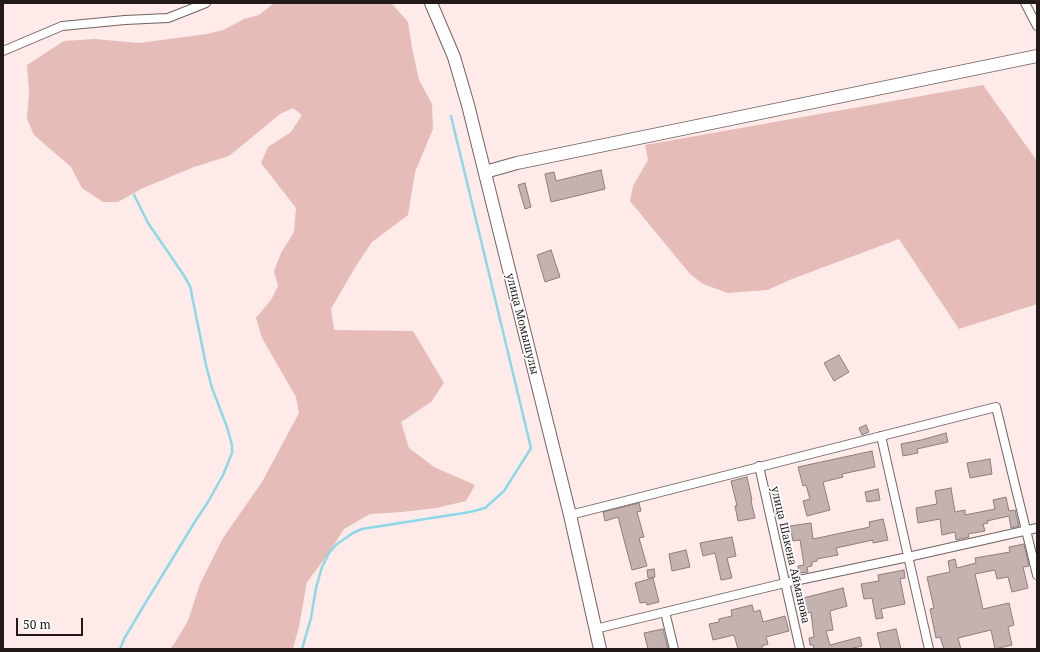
<!DOCTYPE html>
<html>
<head>
<meta charset="utf-8">
<style>
  body { margin:0 }
  #map { position:relative; width:1040px; height:652px; overflow:hidden; background:#feebe9; font-family:"Noto Serif",serif }
  canvas { display:block }
  .frame { position:absolute; inset:0; border:4px solid #211a19; pointer-events:none }
  .scale { position:absolute; left:16px; top:618px; width:67px; height:18px; box-sizing:border-box; border:2px solid #211a19; border-top:0; padding-left:5px; font-size:12px; line-height:14px; white-space:nowrap; color:#211a19; -webkit-text-stroke:3px #fdfdfd; paint-order:stroke }
</style>
</head>
<body>
<div id="map">
<canvas width="1040" height="652"></canvas>
<div class="frame"></div>
<div class="scale">50 m</div>
</div>
<script>
const ctx = document.querySelector('canvas').getContext('2d');
ctx.lineJoin = 'round';
function fill(path, color) { ctx.fillStyle = color; ctx.fill(path, 'evenodd'); }
const shape = rows => new Path2D(rows.map(r => 'M' + r).join(''));
function trace(path, color, width, dash) { ctx.strokeStyle = color; ctx.lineWidth = width; ctx.lineCap = dash ? 'butt' : 'round'; ctx.setLineDash(dash || []); ctx.stroke(path); }
function drawText(font, color, halo, rows, align = 'center') {
  ctx.font = font + ' "Noto Serif",serif'; ctx.lineWidth = 3.5; ctx.setLineDash([]); ctx.textBaseline = 'middle'; ctx.strokeStyle = halo; ctx.fillStyle = color; for (const [text, x, y, turn = 0] of rows) {
    ctx.save(); ctx.translate(x, y); ctx.rotate((+turn || 0) * Math.PI / 180); ctx.textAlign = isNaN(turn) ? turn : align; if (halo) ctx.strokeText(text, 0, 0); ctx.fillText(text, 0, 0); ctx.restore();
  }
}
const green = shape([
  [274,3,391,3,408,22,412,48,419,80,432,104,433,129,415,172,408,215,372,242,354,269,331,309,334,330,413,331,444,383,431,402,401,422,409,448,434,467,475,485,466,501,436,508,402,512,370,514,344,529,329,553,307,582,299,626,293,649,170,649,174,644,188,621,200,584,223,538,262,482,299,413,296,397,262,338,256,318,271,300,278,286,274,271,281,253,294,232,296,208,261,163,268,147,291,132,302,115,293,108,280,114,229,156,194,167,143,188,118,202,103,202,82,188,71,167,34,135,27,119,29,92,27,65,64,41,95,39,139,43,207,34,223,30,244,19,259,15],
  [983,85,1037,161,1037,304,959,329,899,239,792,279,767,290,728,293,703,284,690,274,630,201,633,186,648,160,645,145]
]);
const stream = shape([
  [120,649,124,639,143,607,196,520,208,502,223,475,232,453,232,445,227,427,212,388,206,365,190,286,183,274,148,223,134,195],
  [302,649,311,618,316,588,322,567,329,553,337,544,353,533,362,529,470,512,485,508,504,491,531,448,451,116]
]);
const building = shape([
  [601,170,605,189,551,202,545,174,554,172,556,181,601,170],
  [525,183,531,207,525,209,518,185,525,183],
  [551,250,560,277,545,282,537,255,551,250],
  [839,355,849,372,834,381,824,363,839,355],
  [866,425,869,432,862,435,859,428,866,425],
  [946,433,948,442,917,449,918,453,903,456,901,444,921,440,946,433],
  [872,451,875,467,842,474,843,477,823,482,830,510,807,516,803,501,810,499,806,485,803,486,798,467,872,451],
  [990,459,992,474,970,478,967,463,990,459],
  [747,477,752,500,751,501,755,518,738,521,735,506,737,506,731,481,747,477],
  [951,488,955,512,965,510,965,515,995,509,993,500,1006,497,1009,511,1015,510,1019,526,1011,528,1009,516,987,521,988,523,983,524,985,531,968,534,969,537,956,540,955,532,942,535,940,519,918,523,916,508,937,504,935,491,951,488],
  [878,489,880,500,867,502,865,492,878,489],
  [639,503,641,511,637,512,644,537,639,538,647,566,632,570,618,517,605,521,603,512,639,503],
  [883,519,888,540,873,543,873,540,836,548,838,555,817,559,817,561,812,562,812,566,807,567,808,572,799,573,798,566,804,565,800,540,793,541,790,526,811,523,813,539,870,527,869,522,883,519],
  [732,537,736,556,727,558,732,578,721,580,715,553,703,556,700,543,732,537],
  [1024,544,1029,566,1023,567,1028,588,1012,592,1008,577,997,579,995,570,975,574,983,609,1009,603,1014,625,1008,627,1012,645,995,649,991,630,958,638,961,649,944,649,940,637,936,638,930,609,934,608,927,577,950,572,948,561,955,559,957,568,976,563,975,558,1010,552,1009,547,1024,544],
  [686,550,690,567,672,571,669,554,686,550],
  [654,569,655,577,648,578,647,570,654,569],
  [904,570,905,578,900,579,905,604,881,609,883,618,876,619,872,598,864,599,861,584,879,581,878,575,904,570],
  [653,578,659,602,647,605,646,602,640,603,635,583,653,578],
  [843,588,847,606,830,611,833,630,826,631,830,645,860,637,862,646,849,649,814,649,813,645,810,645,809,638,814,637,811,612,802,614,799,599,843,588],
  [752,605,754,612,760,610,763,622,785,616,789,631,766,637,768,644,762,646,762,649,738,649,734,635,713,640,709,624,719,622,719,619,732,616,731,610,752,605],
  [663,629,668,649,648,649,644,633,663,629],
  [896,629,901,649,881,649,877,633,896,629]
]);
const street = shape([
  [1025,3,1037,26],
  [3,51,62,26,125,20,168,18,206,3],
  [881,436,929,649],
  [759,466,800,649],
  [570,515,996,407,1037,575],
  [665,612,674,649],
  [595,629,785,583,908,557,1037,528]
]);
const secondary = shape([
  [431,3,454,57,468,105,570,515,600,649],
  [485,172,517,163,1037,56]
]);
const streetNames = [
  ["улица Момышулы",522,324,76],
  ["улица Шакена Айманова",790,555,77]
];
fill(green, '#e5bcb7');
trace(stream, '#8dd8e6', 2.5);
fill(building, '#c4b2b0');
trace(building, '#8e7d7b', 1);
trace(street, '#726260', 10);
trace(secondary, '#726260', 14);
trace(street, '#fff', 8);
trace(secondary, '#fff', 12);
drawText('11px', '#211a19', '#fdfdfd', streetNames);
</script>
</body>
</html>
